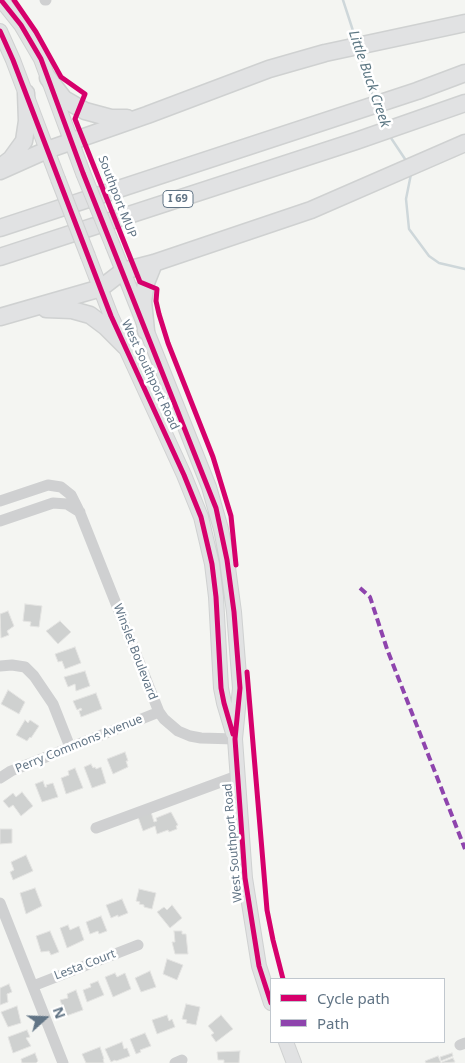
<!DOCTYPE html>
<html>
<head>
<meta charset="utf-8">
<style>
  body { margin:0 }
  #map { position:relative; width:465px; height:1063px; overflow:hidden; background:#f4f5f2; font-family:"Noto Sans",sans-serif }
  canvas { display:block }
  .legend { position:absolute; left:270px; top:978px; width:175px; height:65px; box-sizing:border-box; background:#fff; border:1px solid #c0c7ce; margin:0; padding:6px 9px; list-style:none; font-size:15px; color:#617485 }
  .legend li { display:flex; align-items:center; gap:10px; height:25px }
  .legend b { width:25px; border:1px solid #c0c7ce }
  .north { position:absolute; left:20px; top:993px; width:50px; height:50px; -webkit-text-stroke:4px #fff; paint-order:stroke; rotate:70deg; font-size:14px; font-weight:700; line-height:20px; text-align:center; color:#617485 }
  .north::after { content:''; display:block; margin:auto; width:18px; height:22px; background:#617485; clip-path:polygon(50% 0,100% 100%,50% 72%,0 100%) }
</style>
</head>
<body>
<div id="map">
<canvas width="465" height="1063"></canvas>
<ul class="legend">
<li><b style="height:6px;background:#d6006c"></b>Cycle path</li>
<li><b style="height:6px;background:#8e44ad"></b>Path</li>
</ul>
<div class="north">N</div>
</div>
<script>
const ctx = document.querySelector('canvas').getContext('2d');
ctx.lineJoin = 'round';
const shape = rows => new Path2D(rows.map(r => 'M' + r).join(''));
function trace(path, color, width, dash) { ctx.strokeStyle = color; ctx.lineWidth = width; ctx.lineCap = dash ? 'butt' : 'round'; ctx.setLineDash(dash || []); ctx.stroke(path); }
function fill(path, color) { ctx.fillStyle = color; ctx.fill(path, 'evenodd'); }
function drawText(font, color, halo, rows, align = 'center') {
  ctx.font = font + ' "Noto Sans",sans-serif'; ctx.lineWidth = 5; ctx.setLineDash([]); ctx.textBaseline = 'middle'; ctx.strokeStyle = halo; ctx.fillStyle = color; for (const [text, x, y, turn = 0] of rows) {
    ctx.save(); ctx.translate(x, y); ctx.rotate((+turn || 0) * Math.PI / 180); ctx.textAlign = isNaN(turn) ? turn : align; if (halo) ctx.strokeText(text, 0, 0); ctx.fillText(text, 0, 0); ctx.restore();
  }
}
const stream = shape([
  [343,0,356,40],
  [359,51,374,100],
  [378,110,384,126],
  [389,135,407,162],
  [411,174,406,199,409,229,429,256,439,263,465,269]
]);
const building = shape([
  [25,604,42,606,39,627,30,626,31,622,23,621,25,604],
  [8,611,14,626,7,631,9,635,1,638,0,614,8,611],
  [60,621,71,632,58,644,46,631,60,621],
  [75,647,81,663,65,669,62,661,58,662,55,654,75,647],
  [85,671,90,686,76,691,75,684,68,687,64,677,85,671],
  [8,690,25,702,19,714,1,704,8,690],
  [96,693,102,709,81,717,79,711,82,710,81,708,77,710,73,701,96,693],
  [25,720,28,723,30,720,39,726,31,738,30,737,27,741,16,735,25,720],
  [125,752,128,761,126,761,128,767,113,774,107,759,125,752],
  [91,764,93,768,95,767,96,769,101,767,106,783,92,788,84,767,91,764],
  [75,768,83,788,66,794,61,778,69,775,68,771,75,768],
  [43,781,45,787,47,787,46,785,53,783,58,797,42,802,35,784,43,781],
  [22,792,33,806,21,816,13,805,9,808,3,801,13,793,16,797,22,792],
  [151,812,154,822,157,821,156,818,171,812,178,825,176,826,177,829,169,832,168,830,157,834,155,826,143,831,138,817,151,812],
  [0,829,12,829,12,843,0,844,0,829],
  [26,855,33,871,13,880,10,872,14,870,11,862,26,855],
  [35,888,42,906,26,914,20,893,35,888],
  [139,889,156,893,152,909,144,907,144,905,139,904,140,902,136,901,139,889],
  [122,899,128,913,118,917,118,915,111,918,106,905,122,899],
  [172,905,182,918,170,928,157,912,164,907,167,910,172,905],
  [101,916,107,931,99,934,98,931,90,934,86,922,101,916],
  [68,925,70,930,79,926,84,940,67,948,60,928,68,925],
  [50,931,59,952,51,955,49,951,41,952,36,936,50,931],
  [174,931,182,931,182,934,186,934,188,954,175,954,172,942,175,942,174,931],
  [167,959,183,965,177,980,163,974,167,959],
  [150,971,156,987,141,992,135,978,150,971],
  [115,973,117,977,125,973,131,989,113,997,105,977,115,973],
  [98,981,104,995,87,1002,83,990,91,987,90,984,98,981],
  [9,984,12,992,7,994,8,1002,0,1005,0,988,9,984],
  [76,990,83,1010,66,1016,60,1000,68,998,67,994,76,990],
  [186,1004,200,1007,196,1025,186,1023,187,1020,182,1019,186,1004],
  [17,1006,21,1023,8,1027,1,1012,17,1006],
  [167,1015,169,1021,172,1019,175,1027,157,1034,152,1020,167,1015],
  [221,1015,233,1029,216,1042,211,1035,214,1033,208,1026,221,1015],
  [27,1030,30,1037,26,1038,31,1046,13,1053,8,1037,27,1030],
  [145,1033,151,1046,140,1050,141,1052,136,1054,130,1039,145,1033],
  [122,1042,124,1049,127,1048,130,1056,116,1061,115,1060,111,1062,105,1049,122,1042],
  [100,1047,104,1059,103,1059,104,1063,86,1063,82,1054,100,1047],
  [240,1051,239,1063,224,1063,224,1060,218,1060,217,1052,240,1051],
  [35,1053,38,1061,36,1063,22,1063,21,1059,35,1053],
  [452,1053,453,1056,441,1061,440,1057,452,1053],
  [438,1056,441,1063,426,1063,425,1061,438,1056],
  [453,1058,455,1062,442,1063,442,1062,453,1058]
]);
const minor = shape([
  [45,0,46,0],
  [0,501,48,485,61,487,71,495,80,513,159,712,164,719,178,731,190,736,201,738,235,739],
  [0,521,53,503,67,504,80,512],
  [0,666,12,665,25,667,34,676,53,704,70,747],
  [0,778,11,771,159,712],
  [96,828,237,776],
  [0,903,63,1063],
  [33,986,138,945],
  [460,1045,465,1043],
  [175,1063,182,1060]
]);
const major = shape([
  [1,0,21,25,41,59,83,173],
  [0,31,13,60,58,179],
  [113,246,209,487,221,529,227,560,234,612,240,688,235,739,245,878,259,966,271,1003],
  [88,256,111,316,184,475,201,517,212,564,216,597,221,688,224,703,233,733],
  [286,1042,294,1063]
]);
const highway = shape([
  [48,78,64,99,85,111,111,118,127,118],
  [3,165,11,159,24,141,27,121,26,93],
  [0,171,47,150,147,115,269,69,325,53,465,23],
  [0,228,417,91,465,73],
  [0,257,356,141,465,103],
  [46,309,72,310,90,315,106,327,125,346],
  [0,317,101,288,123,271,154,263,311,210,465,143],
  [146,331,143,301,146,283,154,263]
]);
const majorBridge = shape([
  [83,173,113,246],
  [58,179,88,256]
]);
const quiet = shape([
  [360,588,370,597,387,649,465,849]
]);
const cycleway = shape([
  [1,0,21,25,41,59,83,173,216,508,227,560,234,612,240,688,235,739,245,878,259,966,271,1003],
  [14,0,36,32,61,77,85,94,75,119,140,282,157,289,156,301,159,314,168,343,213,457,231,516,236,565],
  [0,31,13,60,111,316,184,475,201,517,212,564,216,597,221,688,224,703,233,734],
  [247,672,267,910,273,940,283,979]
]);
const shields = [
  [178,199,30]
];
const shieldNames = [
  ["I 69",178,199]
];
const streetNames = [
  ["Southport MUP",117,197,69],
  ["West Southport Road",150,375,65],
  ["Winslet Boulevard",135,652,69],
  ["Perry Commons Avenue",79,744,-22],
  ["West Southport Road",233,843,-95],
  ["Lesta Court",85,965,-21]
];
const waterNames = [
  ["Little Buck Creek",369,79,71]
];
trace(stream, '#ced7da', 2.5);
fill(building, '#cfd1d0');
trace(building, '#e4e4e2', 1);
trace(major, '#cfd1d1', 16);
trace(highway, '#cfd1d1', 19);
trace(minor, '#cfd0d1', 11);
trace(major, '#e1e2e3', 14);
trace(highway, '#e1e2e3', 16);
trace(majorBridge, '#cfd1d1', 16, []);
trace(majorBridge, '#e1e2e3', 14);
trace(quiet, '#8e44ad', 4, [8, 4]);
trace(cycleway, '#d6006c', 5);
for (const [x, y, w] of shields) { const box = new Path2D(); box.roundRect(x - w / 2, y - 8.5, w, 17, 4); ctx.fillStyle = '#fff'; ctx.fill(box); trace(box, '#617485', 1); }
drawText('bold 11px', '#617485', null, shieldNames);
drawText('12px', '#617485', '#fff', streetNames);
drawText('italic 14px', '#5c7783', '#fff', waterNames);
</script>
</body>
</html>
